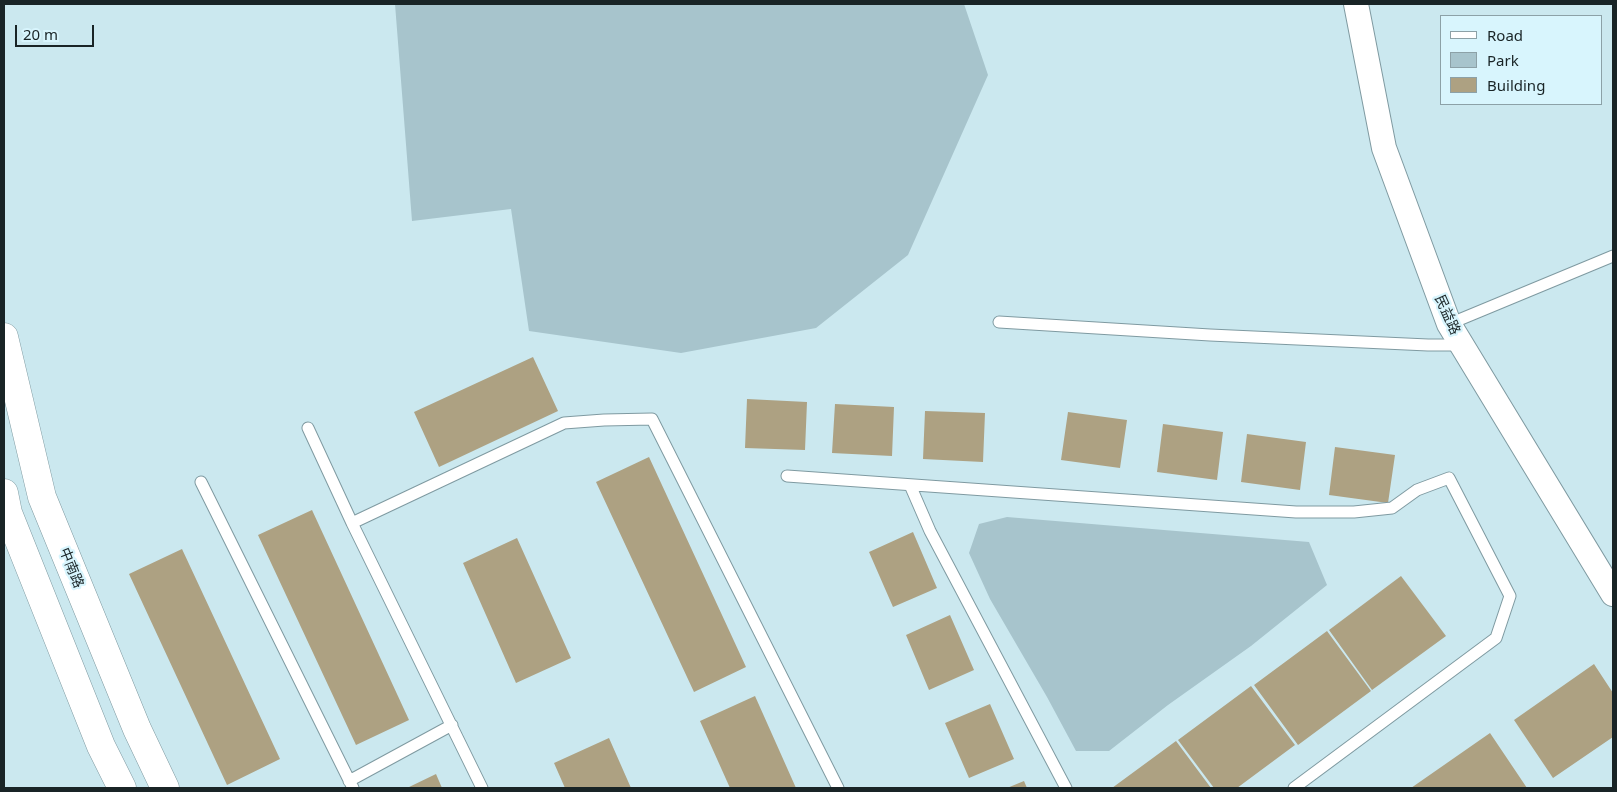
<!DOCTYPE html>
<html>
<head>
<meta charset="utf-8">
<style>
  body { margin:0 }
  #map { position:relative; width:1617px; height:792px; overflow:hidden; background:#cbe8ef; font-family:"Noto Sans",sans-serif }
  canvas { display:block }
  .frame { position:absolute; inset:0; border:5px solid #192426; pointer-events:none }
  .legend { position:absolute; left:1440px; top:15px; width:162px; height:90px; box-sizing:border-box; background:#d8f5fd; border:1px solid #8ca1a7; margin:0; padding:6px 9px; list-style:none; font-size:15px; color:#192426 }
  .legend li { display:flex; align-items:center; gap:10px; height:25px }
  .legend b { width:25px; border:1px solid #8ca1a7 }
  .scale { position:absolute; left:15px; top:25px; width:79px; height:22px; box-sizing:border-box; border:2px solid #192426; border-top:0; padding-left:6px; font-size:15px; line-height:18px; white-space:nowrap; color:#192426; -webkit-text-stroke:4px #d8f5fd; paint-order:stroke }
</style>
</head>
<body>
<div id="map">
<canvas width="1617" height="792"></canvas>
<div class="frame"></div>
<ul class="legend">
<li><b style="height:6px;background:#fff"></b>Road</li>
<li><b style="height:14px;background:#a7c4cc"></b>Park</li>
<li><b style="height:14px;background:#ada182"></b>Building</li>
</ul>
<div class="scale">20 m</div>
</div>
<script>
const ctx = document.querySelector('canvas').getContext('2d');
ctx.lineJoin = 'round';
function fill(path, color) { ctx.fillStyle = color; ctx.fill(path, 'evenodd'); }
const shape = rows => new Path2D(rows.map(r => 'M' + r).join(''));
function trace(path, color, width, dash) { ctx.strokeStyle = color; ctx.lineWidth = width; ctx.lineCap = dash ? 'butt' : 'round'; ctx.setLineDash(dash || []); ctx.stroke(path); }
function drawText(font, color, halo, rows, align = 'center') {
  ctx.font = font + ' "Noto Sans","Noto Sans SC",sans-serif'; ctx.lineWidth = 4.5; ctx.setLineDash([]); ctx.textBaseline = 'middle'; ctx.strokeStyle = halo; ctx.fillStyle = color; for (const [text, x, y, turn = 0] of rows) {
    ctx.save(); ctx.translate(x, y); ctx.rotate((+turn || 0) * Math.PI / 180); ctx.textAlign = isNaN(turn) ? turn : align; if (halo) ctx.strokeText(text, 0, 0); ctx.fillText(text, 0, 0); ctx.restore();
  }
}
const green = shape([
  [395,4,964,4,988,75,908,255,816,328,681,353,529,331,511,209,412,221],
  [1007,517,1309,542,1327,585,1251,646,1168,705,1109,751,1076,751,1047,697,990,599,969,553,979,524]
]);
const building = shape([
  [533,357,558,411,439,467,414,412],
  [747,399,807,402,805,450,745,448],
  [835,404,894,407,892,456,832,453],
  [925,411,985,413,983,462,923,459],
  [1068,412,1127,420,1120,468,1061,460],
  [1163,424,1223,432,1217,480,1157,472],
  [1247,434,1306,442,1300,490,1241,482],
  [1335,447,1395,455,1388,503,1329,495],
  [649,457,746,667,694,692,596,482],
  [312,510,409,720,356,745,258,535],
  [913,532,937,588,893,607,869,552],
  [517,538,571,658,516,683,463,563],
  [182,549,280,759,227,785,129,574],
  [1401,576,1446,636,1372,690,1329,630],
  [950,615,974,670,929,690,906,635],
  [1327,631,1371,691,1298,745,1254,685],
  [1594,664,1613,693,1613,737,1553,778,1514,720],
  [1251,686,1295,745,1237,788,1214,788,1178,740],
  [755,696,796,788,730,788,700,721],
  [990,704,1014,759,969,778,945,723],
  [1490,733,1527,788,1411,788],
  [609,738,631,788,565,788,554,763],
  [1176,741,1211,788,1112,788],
  [436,774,442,788,407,788],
  [1024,781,1027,788,1007,788]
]);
const service = shape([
  [999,322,1210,335,1428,345,1462,345],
  [1449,324,1613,256],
  [308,428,352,523,482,788],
  [787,476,1296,512,1354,512,1392,508,1417,490,1449,478,1510,596,1496,638,1294,788],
  [201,482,353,788],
  [910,485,930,531,1066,788],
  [352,523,564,423,604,420,652,419,838,788],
  [349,781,452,725]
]);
const minor = shape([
  [1356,4,1384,148,1449,324,1613,594]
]);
const primary = shape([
  [4,337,42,497,137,729,165,788],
  [4,493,8,513,101,746,122,788]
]);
const streetNames = [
  ["民益路",1447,315,66],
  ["中南路",71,568,68]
];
fill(green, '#a7c4cc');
fill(building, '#ada182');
trace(service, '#7f9aa1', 13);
trace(minor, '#7f9aa1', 26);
trace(primary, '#7f9aa1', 29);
trace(service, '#fff', 11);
trace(minor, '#fff', 24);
trace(primary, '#fff', 28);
drawText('14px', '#192426', '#d8f5fd', streetNames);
</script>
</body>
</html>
